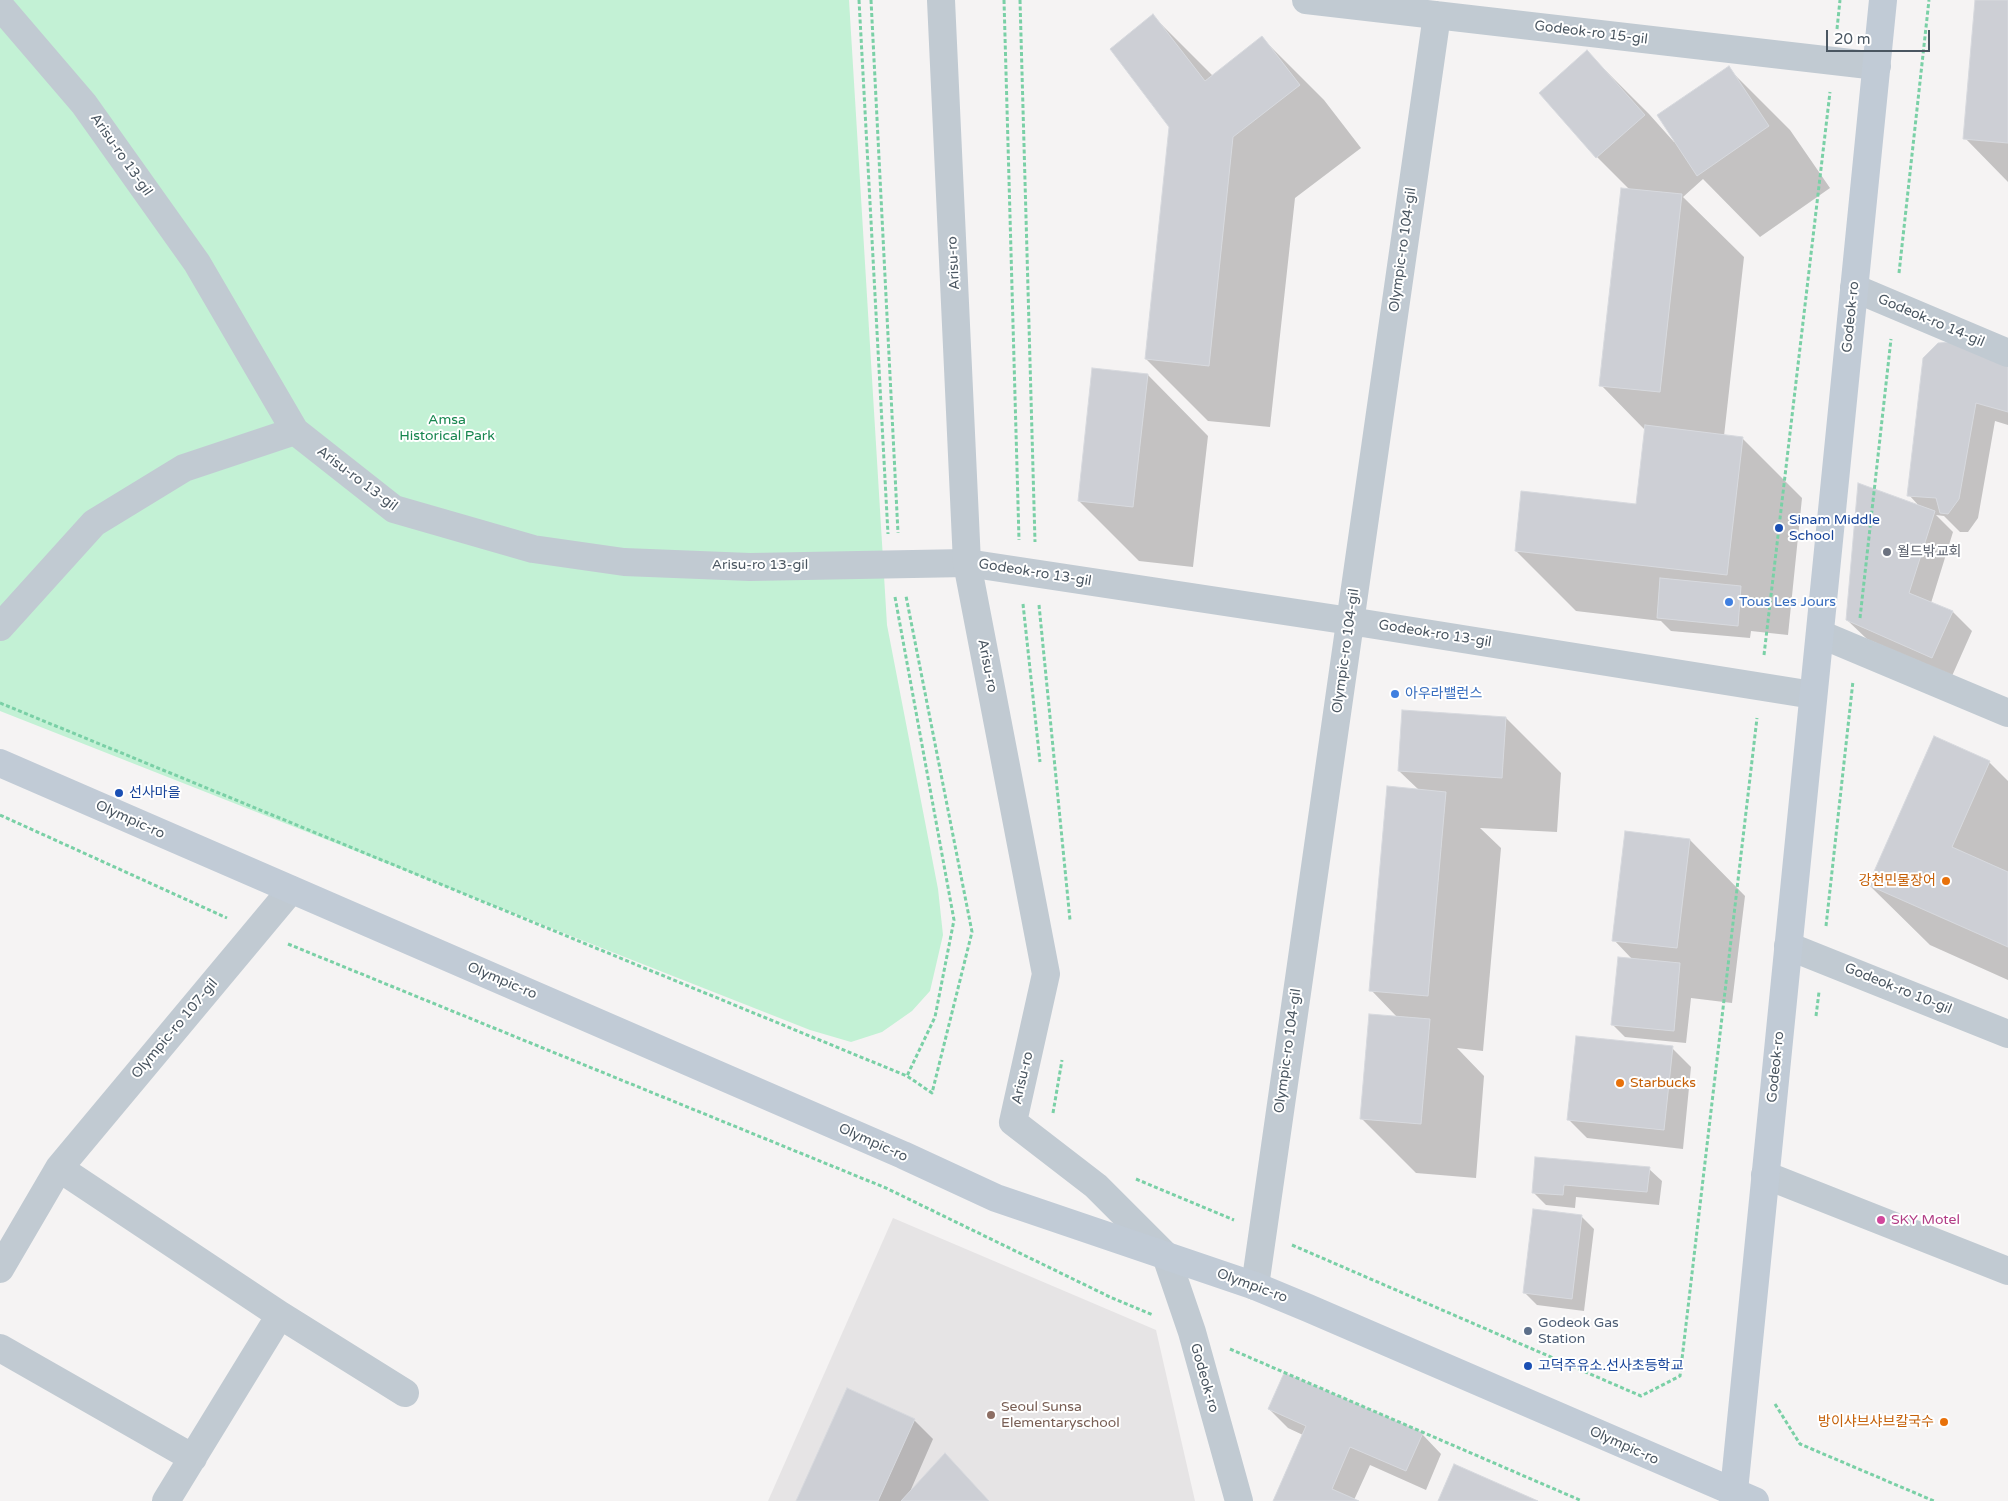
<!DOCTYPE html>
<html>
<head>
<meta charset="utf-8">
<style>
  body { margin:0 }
  #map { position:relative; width:2008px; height:1501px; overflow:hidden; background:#f5f3f3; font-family:"Varela Round",sans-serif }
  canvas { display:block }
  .scale { position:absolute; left:1826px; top:30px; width:104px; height:22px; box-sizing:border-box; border:2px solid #4a5661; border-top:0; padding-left:6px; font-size:15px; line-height:18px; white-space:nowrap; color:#4a5661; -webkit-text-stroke:4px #fff; paint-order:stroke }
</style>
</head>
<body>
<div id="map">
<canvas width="2008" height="1501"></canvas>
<div class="scale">20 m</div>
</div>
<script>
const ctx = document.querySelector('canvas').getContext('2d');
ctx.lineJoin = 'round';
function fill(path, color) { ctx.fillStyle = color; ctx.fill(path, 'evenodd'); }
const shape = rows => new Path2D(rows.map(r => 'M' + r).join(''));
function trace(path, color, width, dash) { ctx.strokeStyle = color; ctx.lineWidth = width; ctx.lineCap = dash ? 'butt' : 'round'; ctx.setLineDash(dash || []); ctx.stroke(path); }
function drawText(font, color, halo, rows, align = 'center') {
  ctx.font = font + ' "Varela Round","Noto Sans KR",sans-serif'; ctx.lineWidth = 4; ctx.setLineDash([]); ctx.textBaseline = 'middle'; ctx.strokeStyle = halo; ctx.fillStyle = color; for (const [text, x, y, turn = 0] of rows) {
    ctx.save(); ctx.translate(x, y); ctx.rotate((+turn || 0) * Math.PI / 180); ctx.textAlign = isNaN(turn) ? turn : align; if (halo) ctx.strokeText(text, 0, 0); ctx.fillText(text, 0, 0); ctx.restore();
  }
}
const education = shape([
  [893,1218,1156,1330,1195,1501,768,1501]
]);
const green = shape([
  [0,0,849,0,887,625,938,889,943,935,930,991,912,1011,882,1032,851,1042,810,1030,0,711]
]);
const shadow = shape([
  [1976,0,2008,0,2008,182,1965,138],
  [1153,16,1213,76,1262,38,1324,100,1361,148,1295,198,1270,427,1208,421,1146,359,1171,127],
  [1587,52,1649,114,1674,142,1728,68,1790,130,1830,188,1760,237,1703,179,1683,197,1744,257,1724,436,1742,438,1802,498,1788,635,1751,631,1750,638,1671,631,1661,621,1576,611,1516,551,1637,506,1645,430,1601,385,1630,190,1597,157],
  [1924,359,2008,364,2008,425,1995,421,1978,518,1968,532,1960,532,1944,516,1936,515,1953,532,1931,603,1953,612,1972,631,1952,676,1867,639,1847,620,1921,508,1909,495],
  [1093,369,1148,375,1208,436,1193,567,1139,561,1079,501],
  [1506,718,1561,773,1557,832,1480,828,1501,848,1483,1051,1457,1048,1484,1076,1476,1178,1416,1173,1361,1118,1398,1018,1371,990,1419,790,1399,771],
  [1989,762,2008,781,2008,980,1930,945,1869,885],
  [1626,833,1690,840,1745,896,1732,1003,1691,998,1686,1043,1625,1037,1612,1024,1633,960,1614,940],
  [1672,1048,1691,1067,1683,1149,1587,1138,1568,1119],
  [1536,1159,1649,1169,1662,1181,1659,1205,1576,1197,1575,1208,1546,1205,1533,1192],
  [1581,1216,1594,1229,1584,1311,1537,1305,1524,1292],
  [1269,1409,1422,1434,1441,1454,1426,1490,1370,1465,1354,1500,1356,1501,1274,1501,1303,1435,1288,1428],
  [914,1420,933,1439,909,1494,945,1455,989,1501,797,1501]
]);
const building = shape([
  [1975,0,2008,0,2008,143,1963,139,1975,0],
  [1153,14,1205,81,1262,36,1300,85,1233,137,1209,366,1145,359,1169,127,1110,49,1153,14],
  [1587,50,1645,115,1596,158,1539,93,1587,50],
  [1729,66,1769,126,1697,176,1657,115,1729,66],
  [1621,188,1682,194,1660,392,1599,386,1621,188],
  [1963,341,2008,363,2008,412,1976,403,1959,499,1948,514,1940,513,1936,498,1907,496,1923,358,1938,343,1963,341],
  [1092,368,1148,374,1133,507,1078,501,1092,368],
  [1645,425,1743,437,1727,575,1515,551,1521,491,1636,504,1645,425],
  [1858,483,1935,511,1909,593,1953,611,1932,658,1846,620,1858,483],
  [1660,578,1741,586,1738,626,1657,618,1660,578],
  [1402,710,1506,717,1502,778,1398,771,1402,710],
  [1934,736,1990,761,1952,847,2008,872,2008,947,1868,885,1934,736],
  [1387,786,1446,792,1428,996,1369,991,1387,786],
  [1625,831,1690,839,1677,948,1612,941,1625,831],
  [1618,957,1680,963,1674,1031,1611,1025,1618,957],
  [1369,1014,1430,1019,1421,1124,1360,1119,1369,1014],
  [1576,1036,1673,1046,1664,1130,1567,1120,1576,1036],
  [1535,1157,1650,1167,1647,1192,1564,1185,1563,1195,1532,1193,1535,1157],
  [1533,1209,1582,1215,1572,1299,1523,1293,1533,1209],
  [1284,1373,1423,1433,1406,1471,1350,1447,1332,1489,1359,1501,1273,1501,1306,1426,1268,1409,1284,1373],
  [847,1388,915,1419,878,1501,796,1501,847,1388],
  [945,1453,989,1501,901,1501,945,1453],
  [1454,1464,1538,1501,1438,1501,1454,1464]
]);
const path = shape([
  [859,0,888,534],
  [871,0,898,533],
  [1004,0,1019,540],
  [1020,0,1035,542],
  [1837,29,1840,0],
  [1899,273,1929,0],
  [895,597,954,920,935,1017,907,1076],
  [1023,604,1040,762],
  [1039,605,1070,920],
  [1860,618,1891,339],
  [1764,655,1830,92],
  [0,703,907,1076,932,1093,972,932,906,596],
  [0,815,227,918],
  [1826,926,1853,681],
  [288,944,886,1188,1110,1297,1153,1315],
  [1816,1016,1819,992],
  [1053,1113,1062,1060],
  [1136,1179,1234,1220],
  [1292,1245,1641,1396,1680,1376,1757,718],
  [1230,1349,1582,1501],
  [1775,1404,1800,1444,1934,1501]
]);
const minor = shape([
  [1306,0,1877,66],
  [0,6,84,104,197,263,295,431,394,509,533,549,624,562,750,567,967,563,1350,621,1813,695],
  [1854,288,2008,353],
  [0,627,94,523,184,468,295,431],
  [1820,634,2008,713],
  [1788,946,2008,1034],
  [59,1168,280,1315,166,1501],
  [1765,1175,2008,1271],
  [0,1269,59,1168,291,890],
  [1255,1286,1437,15],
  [280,1315,405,1393],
  [0,1348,193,1458]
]);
const tertiary = shape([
  [941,0,967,563,1046,974,1013,1122,1096,1186,1166,1256,1192,1332,1239,1501]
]);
const secondary = shape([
  [0,763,903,1155,996,1198,1255,1286,1308,1308,1755,1501],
  [1733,1501,1883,0]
]);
const markers = [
  [1779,528,5,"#1a4fb4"],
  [1887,552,5,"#6b7280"],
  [1729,602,5,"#3f7fe0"],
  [1395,694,5,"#3f7fe0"],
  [119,793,5,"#1a4fb4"],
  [1946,881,5,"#e8710a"],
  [1620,1083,5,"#e8710a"],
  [1881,1220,5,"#d1479c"],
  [1528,1331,5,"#5c6f8a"],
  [1528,1366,5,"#1a4fb4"],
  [991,1415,5,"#8d6e63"],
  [1944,1422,5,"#e8710a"]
];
const streetNames = [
  ["Godeok-ro 15-gil",1591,33,7],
  ["Arisu-ro 13-gil",121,155,55],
  ["Olympic-ro 104-gil",1403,250,-82],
  ["Arisu-ro",954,263,-93],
  ["Godeok-ro",1851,317,-84],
  ["Godeok-ro 14-gil",1931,321,23],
  ["Arisu-ro 13-gil",357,479,37],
  ["Arisu-ro 13-gil",760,565],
  ["Godeok-ro 13-gil",1035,573,9],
  ["Godeok-ro 13-gil",1435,634,9],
  ["Olympic-ro 104-gil",1346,651,-82],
  ["Arisu-ro",987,666,79],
  ["Olympic-ro",130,820,24],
  ["Olympic-ro",502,981,23],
  ["Godeok-ro 10-gil",1898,989,22],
  ["Olympic-ro 107-gil",175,1029,-50],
  ["Olympic-ro 104-gil",1288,1051,-82],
  ["Godeok-ro",1776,1067,-84],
  ["Arisu-ro",1023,1078,-77],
  ["Olympic-ro",873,1143,24],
  ["Olympic-ro",1252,1286,20],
  ["Godeok-ro",1204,1378,74],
  ["Olympic-ro",1624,1446,24]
];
const parkNames = [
  ["Amsa",447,420],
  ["Historical Park",447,436]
];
const transitNames = [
  ["Sinam Middle",1789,520],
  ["School",1789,536],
  ["선사마을",129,793],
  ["고덕주유소.선사초등학교",1538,1366]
];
const worshipNames = [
  ["월드밖교회",1897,552]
];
const shopNames = [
  ["Tous Les Jours",1739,602],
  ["아우라밸런스",1405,694]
];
const foodNames = [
  ["강천민물장어",1936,881],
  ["Starbucks",1630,1083,"left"],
  ["방이샤브샤브칼국수",1934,1422]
];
const hotelNames = [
  ["SKY Motel",1891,1220]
];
const serviceNames = [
  ["Godeok Gas",1538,1323],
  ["Station",1538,1339]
];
const educationNames = [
  ["Seoul Sunsa",1001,1407],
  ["Elementaryschool",1001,1423]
];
fill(education, '#e6e4e5');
fill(green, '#c3f1d5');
fill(shadow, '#0003');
fill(building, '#cdcfd5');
trace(building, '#d7d9de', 1);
trace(path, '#7ad0a6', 3, [4, 2.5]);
trace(minor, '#c1cad2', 28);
trace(tertiary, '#c1cad2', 28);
trace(secondary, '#c1cbd6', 28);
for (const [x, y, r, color] of markers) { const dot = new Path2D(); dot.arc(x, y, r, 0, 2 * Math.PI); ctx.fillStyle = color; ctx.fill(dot); trace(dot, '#fff', 2); }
drawText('14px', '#4a5661', '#fff', streetNames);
drawText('14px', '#17864f', '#fff', parkNames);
drawText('14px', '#164399', '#fff', transitNames, 'left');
drawText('14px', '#5b616d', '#fff', worshipNames, 'left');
drawText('14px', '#366cbe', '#fff', shopNames, 'left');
drawText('14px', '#c56008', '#fff', foodNames, 'right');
drawText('14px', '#b23c85', '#fff', hotelNames, 'left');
drawText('14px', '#4e5e75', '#fff', serviceNames, 'left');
drawText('14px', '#785e54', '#fff', educationNames, 'left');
</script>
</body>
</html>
